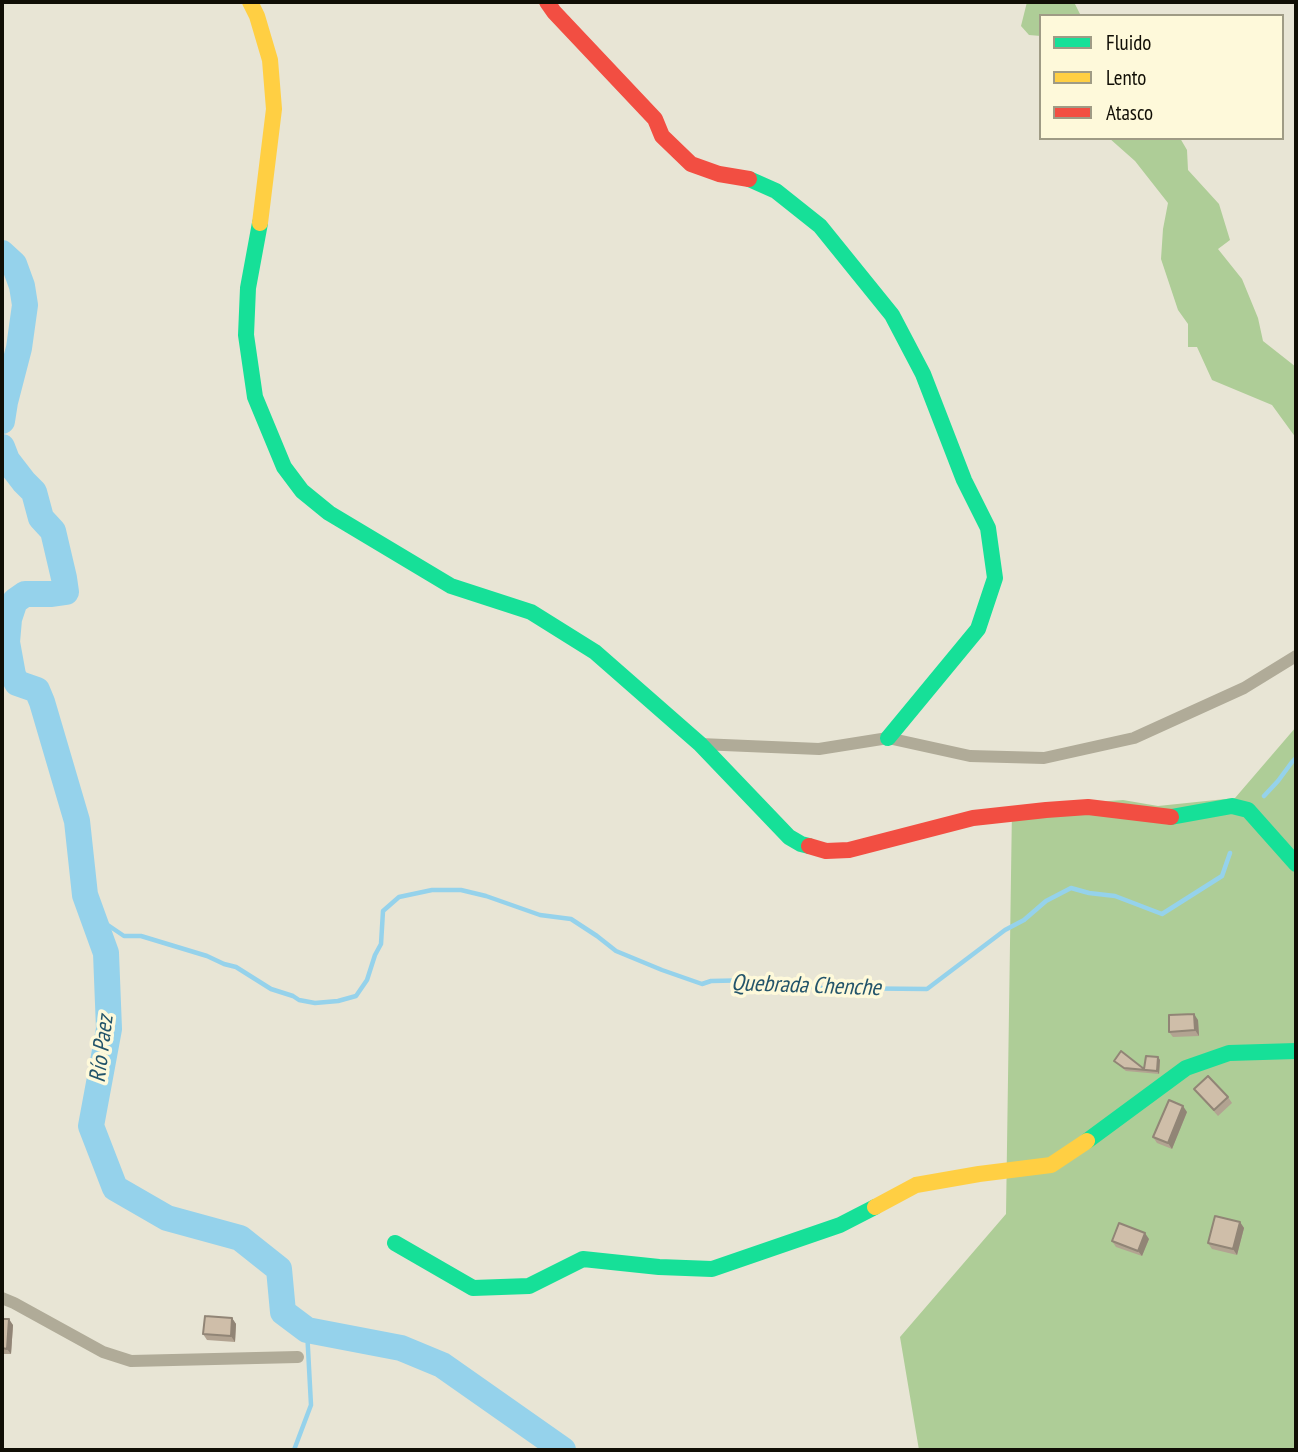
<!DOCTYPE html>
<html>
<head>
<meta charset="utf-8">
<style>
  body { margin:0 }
  #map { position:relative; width:1298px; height:1452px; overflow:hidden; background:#e8e5d5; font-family:"PT Sans Narrow",sans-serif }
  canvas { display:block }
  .frame { position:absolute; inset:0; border:4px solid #100e05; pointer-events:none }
  .legend { position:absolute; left:1039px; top:14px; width:245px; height:126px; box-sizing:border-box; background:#fef9da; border:2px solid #9f9b85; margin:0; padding:9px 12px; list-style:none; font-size:21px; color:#100e05 }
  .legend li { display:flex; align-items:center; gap:14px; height:35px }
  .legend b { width:35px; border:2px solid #9f9b85 }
</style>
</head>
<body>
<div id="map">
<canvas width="1298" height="1452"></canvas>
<div class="frame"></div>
<ul class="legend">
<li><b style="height:9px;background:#16e098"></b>Fluido</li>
<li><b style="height:9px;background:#ffcf43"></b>Lento</li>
<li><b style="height:9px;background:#f24e42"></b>Atasco</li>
</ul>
</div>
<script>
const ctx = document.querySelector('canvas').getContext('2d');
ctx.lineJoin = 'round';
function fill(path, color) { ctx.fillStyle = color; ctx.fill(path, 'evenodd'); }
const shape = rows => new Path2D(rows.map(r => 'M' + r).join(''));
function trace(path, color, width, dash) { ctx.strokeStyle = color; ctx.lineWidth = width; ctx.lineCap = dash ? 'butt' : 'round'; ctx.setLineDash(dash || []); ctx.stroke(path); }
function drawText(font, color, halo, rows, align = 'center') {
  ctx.font = font + ' "PT Sans Narrow",sans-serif'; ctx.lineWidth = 7; ctx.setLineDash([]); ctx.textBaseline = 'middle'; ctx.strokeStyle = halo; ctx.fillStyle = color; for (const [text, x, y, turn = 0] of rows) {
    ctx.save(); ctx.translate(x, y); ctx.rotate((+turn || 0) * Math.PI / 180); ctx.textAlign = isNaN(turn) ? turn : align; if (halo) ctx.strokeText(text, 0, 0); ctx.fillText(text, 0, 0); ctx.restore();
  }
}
const forest = shape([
  [1027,2,1074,2,1081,16,1041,16,1041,36,1029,35,1021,26],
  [1109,138,1180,138,1187,150,1188,170,1219,204,1230,240,1218,249,1242,279,1258,318,1263,341,1296,367,1296,438,1272,405,1212,380,1197,347,1188,347,1188,324,1178,310,1161,259,1163,229,1168,203,1135,161],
  [1296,727,1296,1450,919,1450,900,1337,1006,1214,1012,808,1123,800,1158,806,1235,798]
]);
const stream = shape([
  [1264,796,1278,781,1292,762,1296,758],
  [93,915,124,936,141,936,207,956,224,964,236,967,271,989,293,996,299,1000,315,1003,338,1001,356,996,367,980,375,955,381,944,383,911,399,897,432,890,461,890,486,896,540,915,571,919,597,936,616,951,662,970,702,984,711,981,758,980,776,984,822,988,927,989,1005,930,1024,920,1046,901,1071,888,1089,893,1115,896,1162,914,1222,876,1230,853],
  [294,1450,311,1405,307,1330]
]);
const river = shape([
  [2,253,14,264,22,286,25,305,19,348,5,402,2,421],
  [2,447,7,460,24,482,34,492,41,518,53,531,64,578,66,592,52,594,25,594,15,601,9,619,7,642,13,675,17,683,37,690,42,702,77,821,85,895,106,953,109,1029,91,1126,115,1188,167,1218,240,1238,279,1269,283,1312,307,1330,401,1348,442,1365,563,1450]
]);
const street = shape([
  [700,744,819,749,888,738,970,756,1044,758,1134,738,1244,688,1296,656],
  [2,1298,14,1303,103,1352,131,1361,298,1357]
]);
const fast = shape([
  [749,179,776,191,820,226,892,315,923,374,964,480,988,528,995,578,978,629,888,738],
  [260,223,248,288,246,335,255,397,284,467,302,491,329,513,451,586,531,612,595,652,700,744,789,837,801,844,809,846],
  [1171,817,1232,806,1248,810,1296,864],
  [1087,1141,1186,1068,1229,1053,1296,1051],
  [395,1243,473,1288,529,1286,583,1259,659,1267,712,1269,840,1225,875,1207]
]);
const slow = shape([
  [250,2,257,16,270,60,274,109,260,223],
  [875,1207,916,1185,979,1174,1051,1165,1087,1141]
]);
const jam = shape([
  [547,2,554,12,655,119,662,136,691,164,719,174,749,179],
  [809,846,826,851,849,850,973,818,1046,810,1088,807,1171,817]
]);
const wall = shape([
  [1198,1020,1199,1036,1173,1037,1169,1032],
  [1158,1057,1160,1060,1159,1074,1126,1071,1114,1061,1144,1069],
  [1194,1089,1228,1097,1232,1103,1218,1116],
  [1187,1112,1172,1149,1157,1143,1153,1137],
  [1240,1222,1244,1228,1237,1255,1212,1249,1208,1243],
  [1149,1239,1142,1256,1116,1247,1112,1241],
  [232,1318,236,1324,235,1342,207,1340,203,1334],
  [2,1319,13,1325,11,1354,2,1354]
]);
const shadedWall = shape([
  [1194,1014,1198,1020,1199,1036,1195,1030],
  [1158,1057,1160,1060,1159,1074,1157,1071],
  [1183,1106,1187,1112,1172,1149,1168,1143],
  [1240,1222,1244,1228,1237,1255,1233,1249],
  [1145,1233,1149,1239,1142,1256,1138,1251],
  [232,1318,236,1324,235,1342,231,1336],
  [9,1319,13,1325,11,1354,7,1349]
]);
const building = shape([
  [1194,1014,1195,1030,1169,1032,1169,1015,1194,1014],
  [1121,1051,1144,1069,1146,1056,1158,1057,1157,1071,1124,1068,1114,1061,1121,1051],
  [1208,1076,1228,1097,1214,1110,1194,1089,1208,1076],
  [1169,1100,1183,1106,1168,1143,1153,1137,1169,1100],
  [1215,1216,1240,1222,1233,1249,1208,1243,1215,1216],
  [1119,1223,1145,1233,1138,1251,1112,1241,1119,1223],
  [205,1316,232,1318,231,1336,203,1334,205,1316],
  [2,1319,9,1319,7,1349,2,1348,2,1319]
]);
const waterNames = [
  ["Quebrada Chenche",806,986,2],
  ["Río Paez",102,1049,-83]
];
fill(forest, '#aecd97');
trace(stream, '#95d2eb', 4.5);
trace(river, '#95d2eb', 26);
trace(street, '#b0ab98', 12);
trace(fast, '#16e098', 16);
trace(slow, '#ffcf43', 16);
trace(jam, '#f24e42', 16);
fill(wall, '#b2a391');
fill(shadedWall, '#918576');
fill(building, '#cfbea9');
trace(building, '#918576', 2);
drawText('italic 23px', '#23546a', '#fef9da', waterNames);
</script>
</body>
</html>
